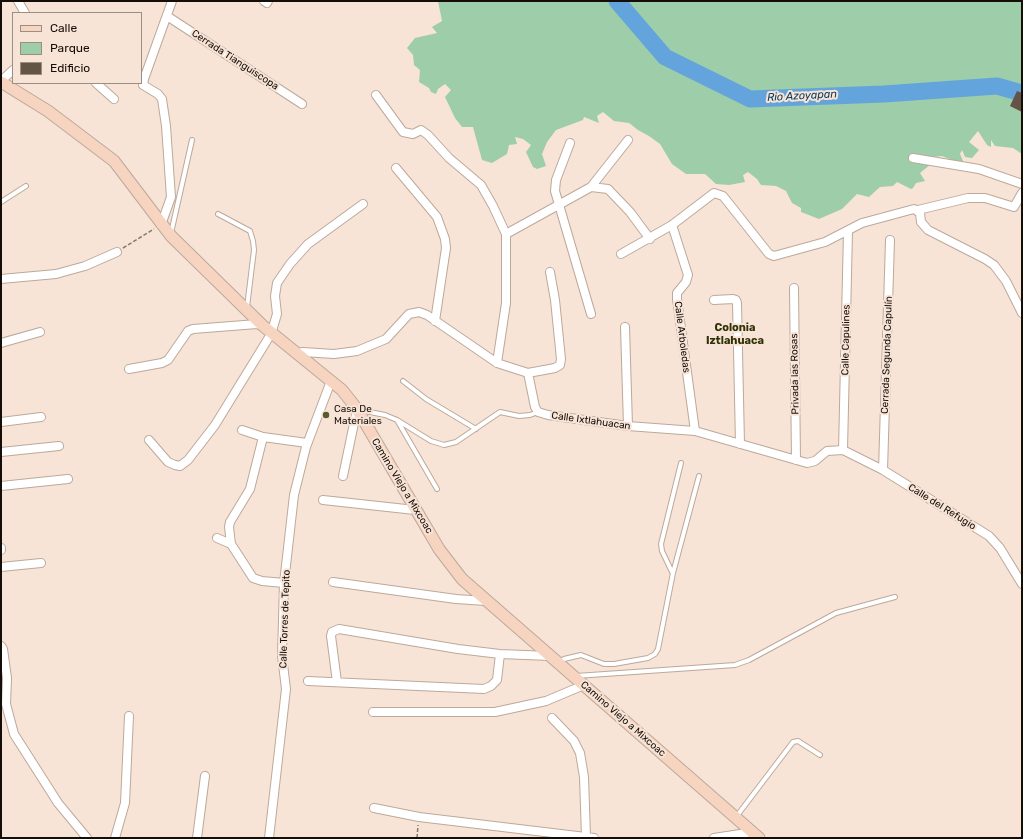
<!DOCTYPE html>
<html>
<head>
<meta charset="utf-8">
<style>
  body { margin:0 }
  #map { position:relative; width:1023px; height:839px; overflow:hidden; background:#f8e4d6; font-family:Rubik,sans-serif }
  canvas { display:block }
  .frame { position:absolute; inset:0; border:2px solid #140d08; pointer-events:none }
  .legend { position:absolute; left:12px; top:12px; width:130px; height:72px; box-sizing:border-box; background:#f8e4d6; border:1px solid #9d8e84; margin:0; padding:5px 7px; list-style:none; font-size:12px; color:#140d08 }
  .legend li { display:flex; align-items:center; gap:8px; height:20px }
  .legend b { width:20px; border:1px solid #9d8e84 }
</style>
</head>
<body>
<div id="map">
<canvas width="1023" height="839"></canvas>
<div class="frame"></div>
<ul class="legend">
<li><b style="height:5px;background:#f6d4bf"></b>Calle</li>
<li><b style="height:11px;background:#9dcda9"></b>Parque</li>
<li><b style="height:11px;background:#645347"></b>Edificio</li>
</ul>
</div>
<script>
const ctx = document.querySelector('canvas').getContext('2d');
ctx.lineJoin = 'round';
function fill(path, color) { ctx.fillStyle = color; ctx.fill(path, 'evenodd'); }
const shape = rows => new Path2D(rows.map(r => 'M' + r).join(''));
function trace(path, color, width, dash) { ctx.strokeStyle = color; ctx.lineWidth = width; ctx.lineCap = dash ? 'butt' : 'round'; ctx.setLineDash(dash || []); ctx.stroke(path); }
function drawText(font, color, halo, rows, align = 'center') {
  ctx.font = font + ' Rubik,sans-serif'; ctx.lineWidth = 4; ctx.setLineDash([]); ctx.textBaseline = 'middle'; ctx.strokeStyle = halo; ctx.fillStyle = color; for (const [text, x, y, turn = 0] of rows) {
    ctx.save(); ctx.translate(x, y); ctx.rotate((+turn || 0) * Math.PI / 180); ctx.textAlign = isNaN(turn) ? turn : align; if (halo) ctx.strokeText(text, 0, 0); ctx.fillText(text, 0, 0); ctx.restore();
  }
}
const green = shape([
  [438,1,1022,1,1022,154,1013,148,995,146,991,140,991,147,987,145,978,131,969,142,979,150,972,158,965,157,962,150,960,154,963,161,954,161,942,156,932,157,931,164,920,173,925,181,916,183,913,188,911,189,897,182,893,186,880,187,869,197,857,194,842,209,819,219,801,212,801,208,792,203,786,191,776,186,761,185,757,179,748,172,743,175,745,182,729,185,716,184,705,174,686,174,672,164,660,144,649,136,638,130,629,123,614,121,603,112,597,116,599,123,584,117,583,120,556,130,547,142,542,154,546,166,537,169,533,167,526,152,531,145,523,139,515,137,517,144,509,145,507,154,492,163,482,160,473,127,462,127,455,118,445,97,451,90,445,84,438,89,436,94,431,92,429,88,419,82,420,70,414,65,413,55,407,48,415,38,437,33,432,27,442,21]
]);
const river = shape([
  [617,1,665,57,750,99,884,94,997,86,1022,93]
]);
const building = shape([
  [1017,91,1022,93,1022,112,1010,106]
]);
const path = shape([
  [123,248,154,229],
  [417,838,418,825]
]);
const lane = shape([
  [1,202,26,186],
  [218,214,250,231,253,241,254,250,247,307],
  [171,233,192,140],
  [403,381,426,399,476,429],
  [360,410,385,415,397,420,431,441,444,445,456,442,500,412,519,416,530,415,538,412],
  [397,420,437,489],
  [672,572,662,551,661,544,681,463],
  [559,663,564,659,581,655,604,664,614,664,648,658,655,654,658,649,673,573,699,476],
  [576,676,735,665,749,660,836,613,895,597],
  [736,817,793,742,798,741,820,755]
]);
const street = shape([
  [18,1,25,13],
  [264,1,267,3,268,1],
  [167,16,302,104],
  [1,81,13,70],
  [96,83,114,99],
  [376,95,403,132,413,134,421,130,428,135,449,158,481,185,493,206,506,234,506,303,497,363],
  [570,143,556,180,555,191,591,314],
  [913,158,979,169,1022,184],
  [396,168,437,217,445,239,446,248,435,321],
  [591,187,608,189,630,212,650,239],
  [918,210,968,198,985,198,1014,207,1022,193],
  [161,225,171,197,166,126,162,99,158,94,143,85,144,79,172,1],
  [672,225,688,275,686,282,677,293,677,299,695,431],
  [506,234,591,187,628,140],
  [621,254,672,225,714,193,723,196,769,254,774,256,825,242,862,223,914,209,920,213,921,222,928,230,985,259,994,265,1006,281,1022,313],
  [1,279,56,274,85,266,117,252],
  [794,288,796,460],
  [714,300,733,299,736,300,737,303,740,444],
  [625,327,628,426],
  [1,343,40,332],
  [296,353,303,352,334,354,357,351,386,339,409,314,419,312,427,315,497,363,528,373,555,368,560,365,561,359,555,300,550,272],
  [129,369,162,363,168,360,188,331,193,329,257,324,262,325],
  [528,373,535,407,538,412,548,415,628,426,695,431,807,463,815,461,827,451,843,450,883,470,989,536,1000,548,1022,584],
  [1,422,41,417],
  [242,430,263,437],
  [149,440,168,462,175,465,180,466,188,460,215,425,271,334,277,314,275,296,277,283,290,264,308,244,363,204],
  [843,450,848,231],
  [1,452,59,446],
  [883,470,890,240],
  [343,476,357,409],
  [1,486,68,479],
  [323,500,415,510],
  [217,538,231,544,253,578,262,581,284,583],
  [231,544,229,527,230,522,250,489,263,437,307,443],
  [1,548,1,550],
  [1,567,41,563],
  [333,582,456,599,486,601],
  [1,646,3,649,7,678,6,704,14,734,58,803,87,838],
  [308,681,484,689,491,686,497,680,500,654],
  [337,682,331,636,332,632,339,629,458,649,500,654,550,656],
  [373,712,495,712,546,701,584,685],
  [552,718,574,741,580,753,584,777,586,837],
  [374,808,419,817,594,838],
  [115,838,125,803,129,716],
  [197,838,205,776],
  [269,838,286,689,282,656,284,583,294,495,306,447,331,381],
  [714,838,753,832]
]);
const secondary = shape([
  [1,82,48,111,114,161,171,236,262,325,342,390,357,409,439,549,462,579,759,838]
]);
const markers = [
  [326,415,4,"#585c2a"]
];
const streetNames = [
  ["Cerrada Tianguiscopa",235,60,33],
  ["Calle Arboledas",682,337,83],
  ["Calle Capulines",846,340,-89],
  ["Cerrada Segunda Capulín",887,355,-88],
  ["Privada las Rosas",795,374,-91],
  ["Calle Ixtlahuacan",591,421,8],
  ["Camino Viejo a Mixcoac",402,486,59],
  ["Calle del Refugio",942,507,32],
  ["Calle Torres de Tepito",285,619,-88],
  ["Camino Viejo a Mixcoac",623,719,41]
];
const poiNames = [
  ["Casa De",334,409],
  ["Materiales",334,421]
];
const waterNames = [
  ["Rio Azoyapan",802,96,-3]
];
const neighbourhoodNames = [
  ["Colonia",735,328],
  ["Iztlahuaca",735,341]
];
fill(green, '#9dcda9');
trace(river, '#64a4dc', 17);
fill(building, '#645347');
trace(lane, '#bca99b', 6);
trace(street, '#bca99b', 10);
trace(secondary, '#bca99b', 13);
trace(path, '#86796f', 1.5, [4, 2]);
trace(lane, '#fff', 4);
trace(street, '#fff', 8);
trace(secondary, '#f6d4bf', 11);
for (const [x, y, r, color] of markers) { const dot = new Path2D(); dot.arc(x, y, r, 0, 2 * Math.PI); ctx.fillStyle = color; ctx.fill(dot); trace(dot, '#f8e4d6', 1.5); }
drawText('10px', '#140d08', '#f8e4d6', streetNames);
drawText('10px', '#140d08', '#f8e4d6', poiNames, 'left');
drawText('italic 11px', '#093b60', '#f8e4d6', waterNames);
drawText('bold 11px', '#2f3208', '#f8e4d6', neighbourhoodNames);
</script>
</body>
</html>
